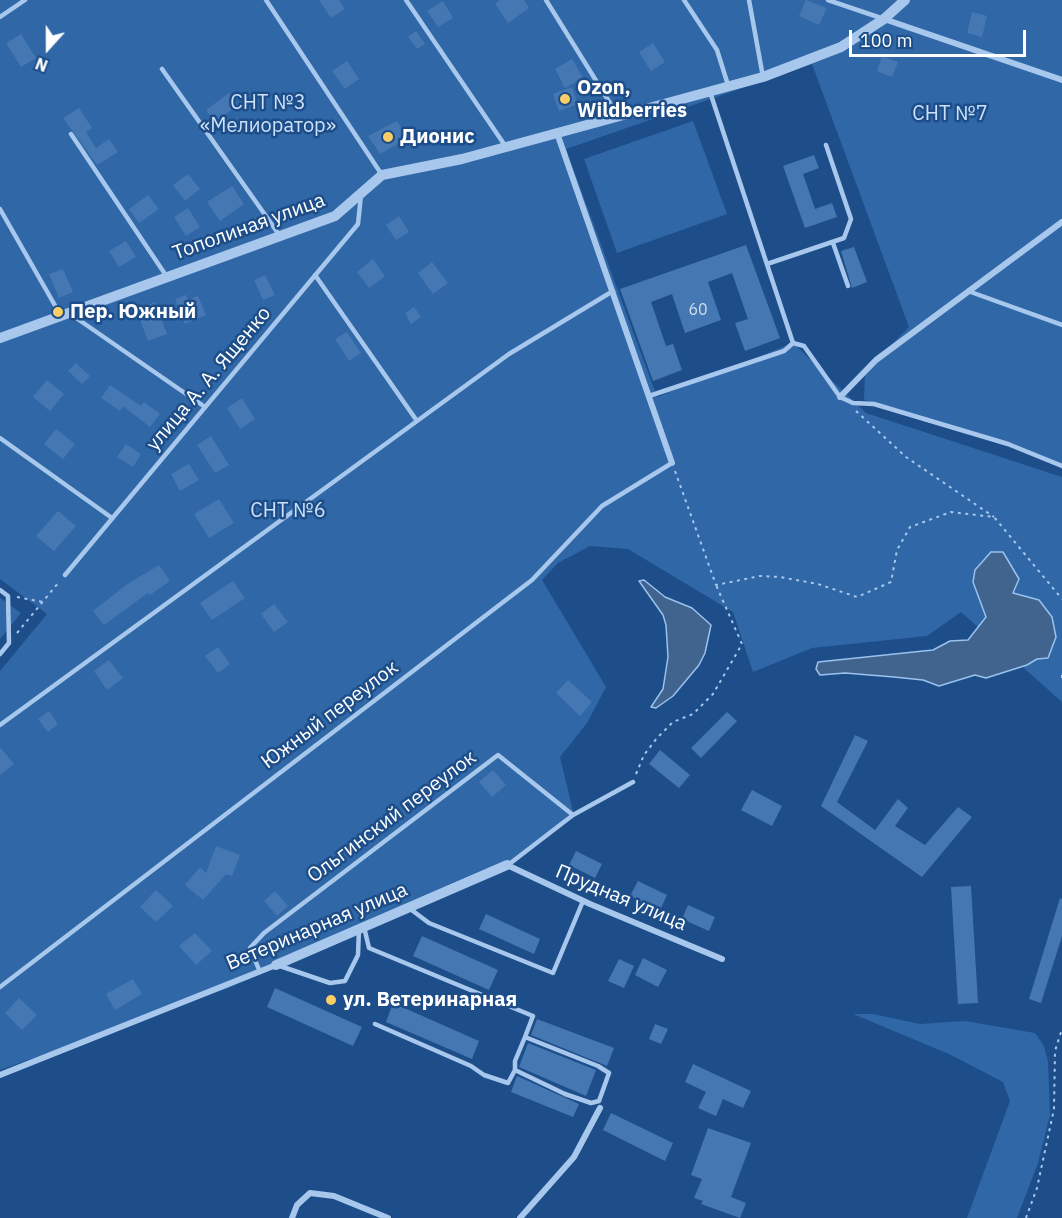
<!DOCTYPE html>
<html>
<head>
<meta charset="utf-8">
<style>
  body { margin:0 }
  #map { position:relative; width:1062px; height:1218px; overflow:hidden; background:#1d4e89; font-family:"IBM Plex Sans",sans-serif }
  canvas { display:block }
  .north { position:absolute; left:18px; top:18px; width:60px; height:60px; -webkit-text-stroke:4px #1d4e89; paint-order:stroke; rotate:201deg; font-size:16px; font-weight:700; line-height:24px; text-align:center; color:#fff }
  .north::after { content:''; display:block; margin:auto; width:21px; height:27px; background:#fff; clip-path:polygon(50% 0,100% 100%,50% 72%,0 100%) }
  .scale { position:absolute; left:849px; top:30px; width:177px; height:27px; box-sizing:border-box; border:3px solid #fff; border-top:0; padding-left:8px; font-size:18px; line-height:21px; white-space:nowrap; color:#fff; -webkit-text-stroke:4px #1d4e89; paint-order:stroke }
</style>
</head>
<body>
<div id="map">
<canvas width="1062" height="1218"></canvas>
<div class="north">N</div>
<div class="scale">100 m</div>
</div>
<script>
const ctx = document.querySelector('canvas').getContext('2d');
ctx.lineJoin = 'round';
function fill(path, color) { ctx.fillStyle = color; ctx.fill(path, 'evenodd'); }
const shape = rows => new Path2D(rows.map(r => 'M' + r).join(''));
function trace(path, color, width, dash) { ctx.strokeStyle = color; ctx.lineWidth = width; ctx.lineCap = dash ? 'butt' : 'round'; ctx.setLineDash(dash || []); ctx.stroke(path); }
function drawText(font, color, halo, rows, align = 'center') {
  ctx.font = font + ' "IBM Plex Sans",sans-serif'; ctx.lineWidth = 5; ctx.setLineDash([]); ctx.textBaseline = 'middle'; ctx.strokeStyle = halo; ctx.fillStyle = color; for (const [text, x, y, turn = 0] of rows) {
    ctx.save(); ctx.translate(x, y); ctx.rotate((+turn || 0) * Math.PI / 180); ctx.textAlign = isNaN(turn) ? turn : align; if (halo) ctx.strokeText(text, 0, 0); ctx.fillText(text, 0, 0); ctx.restore();
  }
}
const green = shape([
  [0,0,1062,0,1062,464,864,400,865,371,909,327,812,64,566,149,657,397,793,343,866,413,1062,477,1062,702,961,612,927,636,812,648,753,672,733,612,628,549,590,546,558,563,542,580,606,687,587,723,560,757,573,811,508,868,226,989,0,1070,0,671,47,614,0,579],
  [693,121,727,214,617,253,584,159],
  [0,598,21,613,0,639],
  [853,1014,873,1014,920,1024,965,1021,1035,1033,1044,1046,1048,1062,1050,1115,1038,1163,1017,1218,967,1218,1010,1101,1003,1082,949,1054]
]);
const water = shape([
  [991,552,1003,552,1019,579,1013,593,1039,600,1052,617,1056,637,1048,658,1037,659,1027,665,986,678,975,675,939,686,923,680,894,677,845,673,820,675,816,669,818,662,933,650,950,641,968,640,986,617,973,582,975,570,991,552],
  [644,580,665,597,692,608,711,625,705,653,699,665,673,696,656,708,651,707,663,689,668,657,666,625,663,615,639,581,644,580]
]);
const building = shape([
  [319,0,339,0,345,9,331,18],
  [500,0,524,0,529,8,508,23,495,4],
  [806,0,827,8,819,25,799,16],
  [443,1,453,18,438,27,427,11],
  [972,12,987,16,982,37,967,33],
  [416,31,425,44,417,49,408,37],
  [21,34,36,58,21,67,6,43],
  [653,43,665,62,651,71,639,52],
  [882,56,898,62,892,77,877,71],
  [572,59,583,78,565,88,555,69],
  [347,61,359,79,345,89,332,71],
  [572,87,578,104,559,111,553,94],
  [229,93,238,105,215,122,206,110],
  [79,108,92,128,86,132,96,148,109,139,118,152,97,165,63,118],
  [397,121,408,138,380,154,368,136],
  [814,155,819,168,803,174,815,209,832,203,837,217,805,228,783,166],
  [188,174,200,189,185,201,173,185],
  [232,186,244,204,220,221,207,202],
  [148,195,159,209,139,223,129,209],
  [188,208,200,227,186,236,174,217],
  [399,216,409,232,396,240,386,225],
  [126,241,136,257,119,267,109,251],
  [746,245,780,338,745,351,735,323,748,319,732,273,708,282,721,320,685,333,672,294,651,302,666,346,673,344,682,370,653,381,620,289],
  [854,247,867,282,852,288,841,251],
  [373,259,385,276,369,288,357,272],
  [432,262,448,283,433,294,418,273],
  [63,269,73,292,59,298,49,274],
  [265,275,275,295,263,300,254,280],
  [186,295,188,300,198,296,206,315,185,324,175,299],
  [155,302,167,334,148,341,136,309],
  [414,307,421,317,411,324,405,313],
  [347,332,361,353,349,361,335,339],
  [76,363,90,376,82,384,68,371],
  [47,380,64,394,50,411,33,397],
  [110,385,141,406,144,402,160,414,150,427,123,406,120,411,101,398],
  [242,398,255,419,240,429,227,408],
  [56,429,75,444,63,459,44,444],
  [211,436,229,465,215,473,197,445],
  [126,444,141,454,133,467,117,457],
  [189,464,199,480,180,491,171,474],
  [219,499,234,523,209,538,194,514],
  [58,511,76,526,54,551,36,536],
  [159,565,170,581,150,595,148,593,104,625,93,611,126,585],
  [233,581,245,598,212,620,200,603],
  [274,604,288,622,274,632,261,614],
  [218,647,230,664,218,673,205,656],
  [109,660,123,678,107,690,94,671],
  [568,680,592,702,580,716,556,693],
  [49,711,58,724,48,732,38,719],
  [727,712,737,721,701,758,691,748],
  [855,735,868,741,837,802,875,830,898,799,908,808,895,826,925,845,958,807,972,817,922,877,821,806],
  [0,747,14,764,0,775],
  [660,750,690,775,679,788,649,764],
  [493,770,506,785,492,797,479,782],
  [752,790,782,806,772,826,741,810],
  [216,846,240,855,232,876,226,874,203,900,185,885,200,867,206,873],
  [576,851,602,864,595,878,569,865],
  [638,881,667,895,660,910,630,896],
  [971,886,978,1003,958,1004,951,887],
  [156,890,173,906,156,922,140,907],
  [275,891,288,906,277,916,264,901],
  [1060,898,1062,899,1062,936,1041,1003,1029,999],
  [688,905,715,917,709,931,682,919],
  [486,914,540,939,534,954,479,929],
  [195,933,212,951,196,965,179,946],
  [422,936,498,970,489,990,413,956],
  [643,958,667,970,658,987,635,975],
  [619,959,634,966,624,988,608,981],
  [133,979,142,994,115,1010,106,994],
  [275,988,362,1027,353,1046,267,1007],
  [19,998,37,1015,22,1030,5,1013],
  [393,1003,479,1041,472,1059,386,1022],
  [537,1019,614,1048,607,1066,531,1035],
  [655,1024,668,1029,661,1044,649,1039],
  [528,1043,596,1070,586,1096,519,1067],
  [693,1064,751,1091,743,1108,723,1099,716,1116,698,1108,706,1092,685,1082],
  [517,1076,579,1104,573,1117,511,1092],
  [611,1113,673,1143,665,1161,603,1130],
  [708,1128,751,1143,731,1197,746,1203,740,1218,701,1204,703,1201,694,1198,702,1179,691,1175]
]);
const path = shape([
  [856,411,906,457,994,517],
  [675,471,716,585,760,576,780,577,818,584,857,597,891,582,897,550,910,527,951,512,994,517,1062,599],
  [17,597,43,602],
  [17,633,59,582],
  [1062,675,1062,678],
  [636,774,644,755,657,738,673,722,693,714,713,694,742,644,716,585],
  [1026,1218,1037,1188,1054,1109,1055,1051,1062,1029]
]);
const service = shape([
  [266,0,382,175],
  [406,0,506,147],
  [546,0,618,116],
  [684,0,717,50,728,85],
  [749,0,763,77],
  [828,0,881,18],
  [0,17,25,0],
  [162,69,280,236],
  [71,134,167,277],
  [0,209,61,316],
  [833,243,848,286],
  [767,264,844,238,851,219,826,145],
  [315,275,417,421],
  [968,291,1062,325],
  [69,313,205,407],
  [793,343,804,346,840,397,853,403,874,404,1008,444,1062,466],
  [649,396,784,351,793,343,710,92],
  [0,438,112,518],
  [65,575,358,224,361,195],
  [0,590,8,596,9,643,0,654],
  [0,725,509,354,613,291],
  [508,865,573,815,633,782],
  [409,908,429,923,553,973,583,901],
  [364,927,369,948,533,1016,525,1037,515,1061,515,1070,565,1094,591,1103,599,1101,609,1073,598,1066,525,1037],
  [280,966,330,983,345,981,358,955,359,929],
  [260,972,250,948,264,933,498,755,573,815],
  [0,987,532,580,602,506,672,463],
  [375,1024,471,1066,484,1075,508,1083,515,1070]
]);
const minor = shape([
  [884,19,1062,80],
  [557,133,672,463],
  [840,397,876,360,1062,222],
  [507,865,590,904,722,959],
  [0,1075,276,965],
  [292,1218,297,1205,310,1193,334,1196,388,1218],
  [520,1218,574,1157,600,1108]
]);
const tertiary = shape([
  [0,338,335,216,382,175,462,159,763,77,841,47,884,19,905,0],
  [276,965,507,865]
]);
const markers = [
  [565,99,6,"#fbce65"],
  [388,137,6,"#fbce65"],
  [58,312,6,"#fbce65"],
  [331,1000,6,"#fbce65"]
];
const numberNames = [
  ["60",698,310]
];
const poiNames = [
  ["Ozon,",577,88],
  ["Wildberries",577,111],
  ["Дионис",400,137],
  ["Пер. Южный",70,312],
  ["ул. Ветеринарная",343,1000]
];
const parkNames = [
  ["СНТ №3",268,103],
  ["«Мелиоратор»",268,126],
  ["СНТ №7",950,114],
  ["СНТ №6",288,511]
];
const streetNames = [
  ["Тополиная улица",249,227,-20],
  ["улица А. А. Ященко",209,379,-50],
  ["Южный переулок",330,715,-37],
  ["Ольгинский переулок",392,817,-37],
  ["Прудная улица",621,898,23],
  ["Ветеринарная улица",317,927,-23]
];
fill(green, '#3067a7');
fill(water, '#40648e');
trace(water, '#9ac2ee', 1.5);
fill(building, '#4577b2');
trace(path, '#a7c7ec', 2, [3, 4.5]);
trace(service, '#a7c7ec', 4.5);
trace(minor, '#a7c7ec', 6);
trace(tertiary, '#a7c7ec', 10);
for (const [x, y, r, color] of markers) { const dot = new Path2D(); dot.arc(x, y, r, 0, 2 * Math.PI); ctx.fillStyle = color; ctx.fill(dot); trace(dot, '#1d4e89', 2); }
drawText('16px', '#d0ddec', null, numberNames);
drawText('bold 20px', '#fff', '#1d4e89', poiNames, 'left');
drawText('20px', '#cce1f9', '#1d4e89', parkNames);
drawText('20px', '#fff', '#1d4e89', streetNames);
</script>
</body>
</html>
